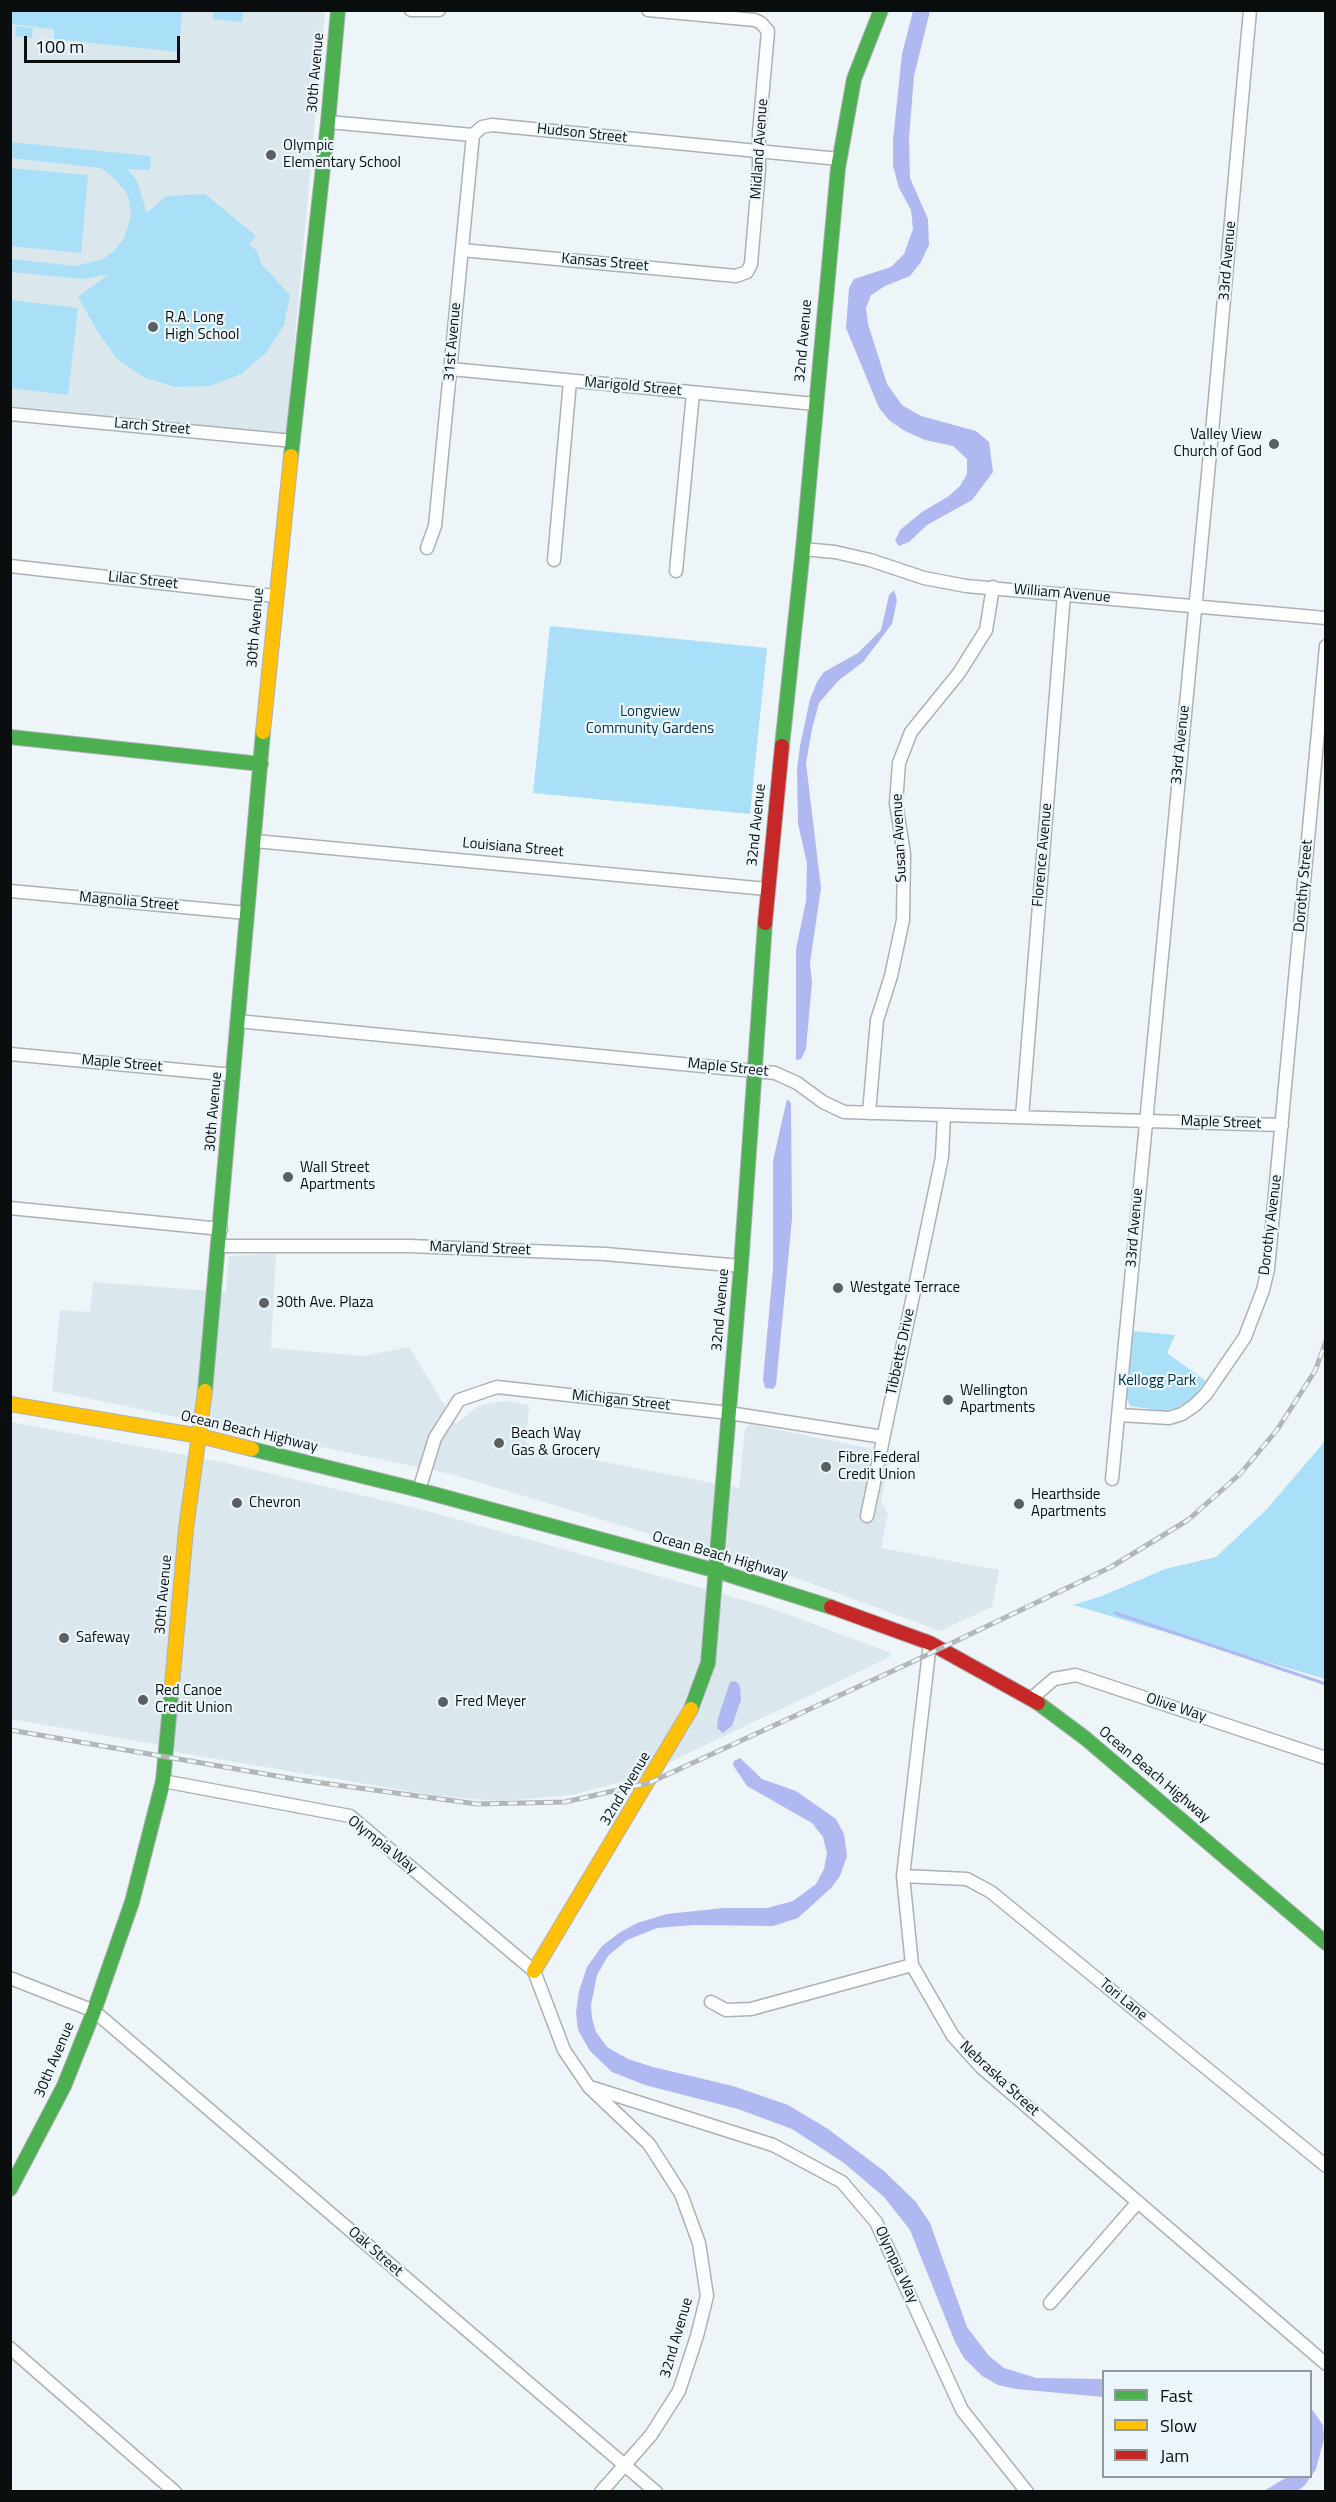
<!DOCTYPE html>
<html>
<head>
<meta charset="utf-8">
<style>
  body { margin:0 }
  #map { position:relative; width:1336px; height:2502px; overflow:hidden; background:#eef5f8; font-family:"Titillium Web",sans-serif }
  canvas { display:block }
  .frame { position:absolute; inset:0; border:12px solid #0a0e0f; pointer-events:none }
  .legend { position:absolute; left:1102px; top:2370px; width:210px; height:108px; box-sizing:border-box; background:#ebf6fb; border:2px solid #91999d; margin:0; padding:8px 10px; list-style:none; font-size:18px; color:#0a0e0f }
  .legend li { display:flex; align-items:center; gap:12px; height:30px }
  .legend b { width:30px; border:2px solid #91999d }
  .scale { position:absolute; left:24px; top:36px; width:156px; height:27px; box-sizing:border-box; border:3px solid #0a0e0f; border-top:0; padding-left:8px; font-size:18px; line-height:21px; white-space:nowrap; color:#0a0e0f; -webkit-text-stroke:4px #ebf6fb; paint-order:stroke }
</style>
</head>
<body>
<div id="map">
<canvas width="1336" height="2502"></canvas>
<div class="frame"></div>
<ul class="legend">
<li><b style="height:8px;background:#4caf50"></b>Fast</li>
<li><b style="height:8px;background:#ffc107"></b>Slow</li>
<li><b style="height:8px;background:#c62828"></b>Jam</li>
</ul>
<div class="scale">100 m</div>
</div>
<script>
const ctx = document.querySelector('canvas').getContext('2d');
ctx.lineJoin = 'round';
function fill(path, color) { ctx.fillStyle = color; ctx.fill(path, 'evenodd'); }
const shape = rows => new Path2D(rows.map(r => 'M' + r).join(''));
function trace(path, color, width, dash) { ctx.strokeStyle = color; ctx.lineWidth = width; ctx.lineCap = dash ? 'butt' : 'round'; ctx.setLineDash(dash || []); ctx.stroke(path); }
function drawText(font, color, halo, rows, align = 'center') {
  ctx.font = font + ' "Titillium Web",sans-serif'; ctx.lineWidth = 4.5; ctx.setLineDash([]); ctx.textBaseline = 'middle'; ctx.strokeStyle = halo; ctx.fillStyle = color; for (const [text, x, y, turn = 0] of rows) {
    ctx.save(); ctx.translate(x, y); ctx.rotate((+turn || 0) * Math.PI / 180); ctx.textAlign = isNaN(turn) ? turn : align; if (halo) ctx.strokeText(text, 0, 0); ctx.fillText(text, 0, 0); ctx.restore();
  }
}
const built = shape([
  [11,11,325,11,286,435,11,406],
  [276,1254,271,1348,363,1356,409,1347,456,1424,480,1405,505,1401,529,1405,526,1441,532,1448,739,1488,745,1429,750,1424,891,1453,881,1501,888,1514,881,1548,999,1570,992,1607,940,1631,805,1581,451,1474,52,1391,60,1310,90,1312,93,1282,226,1292,229,1256],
  [10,1422,222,1462,424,1510,765,1606,891,1653,890,1657,636,1778,572,1795,500,1801,438,1796,181,1753,154,1744,11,1719]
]);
const green = shape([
  [10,11,182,11,179,52,54,39,54,29,11,24],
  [213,11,243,11,242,22,213,19],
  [16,26,33,28,32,38,15,36],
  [11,142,151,156,150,170,127,169,137,181,147,213,166,196,205,194,256,236,249,244,257,251,262,265,290,295,284,325,266,353,241,374,210,386,177,387,145,378,117,359,98,332,78,297,109,274,83,279,11,272,11,259,75,266,103,259,114,251,124,239,131,216,130,203,126,192,112,176,101,168,11,158],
  [10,168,88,175,81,253,11,246],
  [11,300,78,308,68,395,11,388],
  [550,626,767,648,750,814,533,793],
  [1133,1331,1175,1335,1167,1353,1206,1381,1193,1398,1176,1408,1164,1411,1130,1406,1127,1399],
  [1325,1441,1325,1679,1073,1605,1102,1596,1165,1569,1216,1557,1267,1509]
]);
const water = shape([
  [913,11,930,11,914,76,909,137,910,178,928,219,929,245,921,262,910,276,885,286,871,295,866,308,868,324,887,384,902,405,921,416,976,431,989,442,993,472,972,500,927,525,909,542,899,546,895,541,900,530,922,512,949,496,960,486,967,474,967,459,953,446,925,440,905,431,890,421,879,408,846,328,849,288,854,279,891,267,904,254,913,229,911,210,899,188,893,166,893,140,902,54],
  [894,590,897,600,892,624,863,662,838,681,819,703,812,729,806,763,821,888,810,963,812,982,806,1049,801,1059,796,1060,796,949,806,901,807,863,798,824,797,769,800,746,810,699,817,682,824,672,858,653,881,630,889,595],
  [787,1099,791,1103,792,1219,776,1385,773,1389,765,1388,763,1380,773,1269,773,1161],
  [736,1681,740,1686,741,1700,732,1726,723,1733,717,1728,718,1718,730,1682],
  [740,1758,762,1779,796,1791,836,1819,844,1834,847,1856,840,1876,831,1888,798,1918,773,1926,694,1925,657,1928,627,1940,608,1956,597,1975,591,2005,592,2018,596,2032,607,2047,628,2059,653,2067,733,2086,788,2105,828,2129,884,2171,916,2202,930,2223,967,2327,989,2356,1004,2368,1036,2378,1103,2379,1103,2397,1016,2389,998,2385,982,2376,964,2358,955,2342,910,2230,884,2197,844,2163,792,2129,738,2109,645,2085,612,2072,590,2051,578,2030,576,2013,579,1991,587,1967,602,1946,619,1933,637,1923,667,1914,724,1908,767,1908,793,1901,816,1884,824,1869,827,1853,823,1837,812,1823,747,1786,733,1765,734,1761],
  [1311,2408,1323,2425,1324,2439,1316,2469,1305,2485,1298,2491,1264,2491,1287,2477,1310,2476]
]);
const stream = shape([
  [1115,1613,1326,1684]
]);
const street = shape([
  [411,10,439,10],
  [328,122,473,135,482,127,492,125,839,159],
  [462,250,736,276,747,272,751,264,759,169,759,133,768,31,761,23,755,20,648,10],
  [451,369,815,404],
  [10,414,293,441],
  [427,548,435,526,473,135],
  [803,549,835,552,870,560,924,578,966,586,1326,618],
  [554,560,570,381],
  [10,566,275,596],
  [676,571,693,393],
  [255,841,767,889],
  [10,891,247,913],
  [237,1021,775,1073,797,1083,823,1102,844,1112,1282,1125],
  [10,1054,233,1075],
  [869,1113,877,1020,891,976,903,920,904,854,896,803,899,763,911,732,959,673,986,630,993,587],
  [1022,1117,1064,594],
  [10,1208,221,1229],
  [219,1246,409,1246,605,1254,741,1266],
  [1119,1415,1169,1418,1182,1414,1195,1405,1206,1394,1245,1337,1263,1290,1268,1269,1326,646],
  [1112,1479,1212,432,1250,10],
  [419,1490,435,1438,459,1400,497,1387,729,1413,883,1437],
  [867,1516,942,1157,944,1116],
  [930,1643,903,1876,912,1965,953,2036,981,2067,1326,2364],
  [1032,1698,1054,1679,1076,1675,1326,1758],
  [163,1781,350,1816,534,1971,564,2050,589,2087,649,2144,681,2194,699,2243,707,2296,697,2336,679,2391,651,2435,601,2492],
  [903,1876,967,1879,991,1892,1326,2166],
  [10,1978,94,2011,656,2492],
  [711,2002,726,2010,751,2009,912,1965],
  [593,2088,773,2145,842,2182,876,2222,962,2410,1027,2492],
  [1050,2303,1138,2202],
  [10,2348,175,2492]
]);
const fast = shape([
  [291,456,328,122,338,10],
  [10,737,261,764],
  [782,746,803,549,838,168,854,79,881,10],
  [205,1391,263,732],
  [252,1449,419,1490,717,1571,831,1607],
  [1038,1703,1085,1738,1326,1943],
  [691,1709,708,1663,741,1266,765,923],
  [10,2189,64,2086,94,2011,132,1902,163,1781,172,1685]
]);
const slow = shape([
  [263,732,291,456],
  [10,1404,200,1436,252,1449],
  [172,1685,186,1529,205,1391],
  [534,1971,691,1709]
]);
const jam = shape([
  [765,923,782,746],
  [831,1607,930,1643,1038,1703]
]);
const rail = shape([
  [10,1730,300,1780,477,1804,565,1802,649,1783,912,1662,1111,1567,1188,1520,1240,1474,1277,1430,1315,1371,1326,1341]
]);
const markers = [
  [271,155,6,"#5a5f61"],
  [153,327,6,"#5a5f61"],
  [1274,444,6,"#5a5f61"],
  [288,1177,6,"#5a5f61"],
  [838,1288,6,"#5a5f61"],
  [264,1303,6,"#5a5f61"],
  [948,1400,6,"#5a5f61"],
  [499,1443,6,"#5a5f61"],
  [826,1467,6,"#5a5f61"],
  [237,1503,6,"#5a5f61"],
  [1019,1504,6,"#5a5f61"],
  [64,1638,6,"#5a5f61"],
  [143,1700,6,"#5a5f61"],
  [443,1702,6,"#5a5f61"]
];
const streetNames = [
  ["30th Avenue",316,73,-85],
  ["Hudson Street",582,134,6],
  ["Midland Avenue",760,149,-86],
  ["33rd Avenue",1228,261,-85],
  ["Kansas Street",605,263,5],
  ["32nd Avenue",804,341,-85],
  ["31st Avenue",453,342,-85],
  ["Marigold Street",633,387,5],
  ["Larch Street",152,427,5],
  ["Lilac Street",143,581,6],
  ["William Avenue",1062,594,5],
  ["30th Avenue",256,628,-85],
  ["33rd Avenue",1181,745,-84],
  ["32nd Avenue",757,825,-84],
  ["Susan Avenue",900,838,-93],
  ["Louisiana Street",513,848,5],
  ["Florence Avenue",1043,855,-85],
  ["Dorothy Street",1304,886,-85],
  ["Magnolia Street",129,902,5],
  ["Maple Street",122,1064,5],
  ["Maple Street",728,1068,6],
  ["30th Avenue",214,1112,-85],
  ["Maple Street",1221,1123,2],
  ["Dorothy Avenue",1271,1225,-83],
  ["33rd Avenue",1135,1228,-85],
  ["Maryland Street",480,1249,2],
  ["32nd Avenue",721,1310,-85],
  ["Tibbetts Drive",901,1352,-78],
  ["Michigan Street",621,1401,6],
  ["Ocean Beach Highway",249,1432,13],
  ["Ocean Beach Highway",720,1556,16],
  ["30th Avenue",164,1595,-85],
  ["Olive Way",1176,1708,18],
  ["Ocean Beach Highway",1154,1775,40],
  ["32nd Avenue",626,1789,-59],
  ["Olympia Way",382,1845,38],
  ["Tori Lane",1123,2000,39],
  ["30th Avenue",55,2060,-67],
  ["Nebraska Street",999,2079,43],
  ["Oak Street",375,2252,41],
  ["Olympia Way",896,2265,65],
  ["32nd Avenue",677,2338,-74]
];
const poiNames = [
  ["Olympic",283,146],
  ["Elementary School",283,163],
  ["R.A. Long",165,318],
  ["High School",165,335],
  ["Valley View",1262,435,"right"],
  ["Church of God",1262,452,"right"],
  ["Wall Street",300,1168],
  ["Apartments",300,1185],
  ["Westgate Terrace",850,1288],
  ["30th Ave. Plaza",276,1303],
  ["Wellington",960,1391],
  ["Apartments",960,1408],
  ["Beach Way",511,1434],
  ["Gas & Grocery",511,1451],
  ["Fibre Federal",838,1458],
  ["Credit Union",838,1475],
  ["Hearthside",1031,1495],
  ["Apartments",1031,1512],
  ["Chevron",249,1503],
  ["Safeway",76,1638],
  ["Red Canoe",155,1691],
  ["Credit Union",155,1708],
  ["Fred Meyer",455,1702]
];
const parkNames = [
  ["Longview",650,712],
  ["Community Gardens",650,729],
  ["Kellogg Park",1157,1381]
];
fill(built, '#dae7ed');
fill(green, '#a9e0f7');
fill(water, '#b0b8f2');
trace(stream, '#b0b8f2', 3);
trace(street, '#adb1b4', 15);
trace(fast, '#adb1b4', 16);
trace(slow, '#adb1b4', 16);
trace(jam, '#adb1b4', 16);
trace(street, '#fcfefe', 12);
trace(fast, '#4caf50', 14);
trace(slow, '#ffc107', 14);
trace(jam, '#c62828', 14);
trace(rail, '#b3b5b6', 5);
trace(rail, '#ebf6fb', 3, [9]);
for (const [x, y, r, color] of markers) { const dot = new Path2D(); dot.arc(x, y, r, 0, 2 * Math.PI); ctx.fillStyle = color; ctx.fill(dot); trace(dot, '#ebf6fb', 2); }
drawText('15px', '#0a0e0f', '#ebf6fb', streetNames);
drawText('15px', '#0a0e0f', '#ebf6fb', poiNames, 'left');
drawText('15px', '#003244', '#ebf6fb', parkNames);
</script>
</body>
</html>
